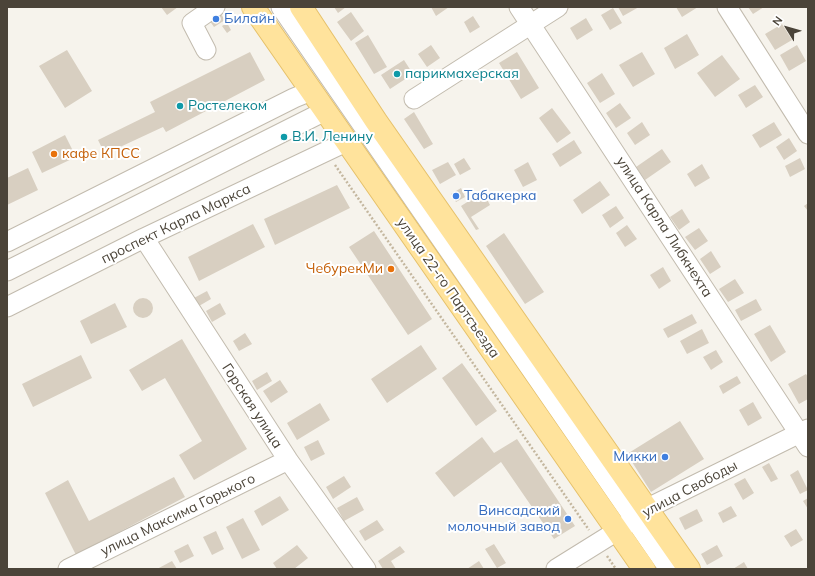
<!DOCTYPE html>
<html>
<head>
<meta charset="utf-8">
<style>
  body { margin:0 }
  #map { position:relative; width:815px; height:576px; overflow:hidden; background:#f6f3ec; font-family:Mulish,sans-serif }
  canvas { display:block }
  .frame { position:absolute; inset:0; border:8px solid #4b4439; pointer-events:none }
  .north { position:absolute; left:767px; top:8px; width:40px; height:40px; -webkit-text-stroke:3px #fff; paint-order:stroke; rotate:307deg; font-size:11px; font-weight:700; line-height:16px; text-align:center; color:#4b4439 }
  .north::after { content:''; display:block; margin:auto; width:14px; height:18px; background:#4b4439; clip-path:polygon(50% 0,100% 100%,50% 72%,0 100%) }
</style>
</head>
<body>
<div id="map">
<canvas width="815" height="576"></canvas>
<div class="frame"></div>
<div class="north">N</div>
</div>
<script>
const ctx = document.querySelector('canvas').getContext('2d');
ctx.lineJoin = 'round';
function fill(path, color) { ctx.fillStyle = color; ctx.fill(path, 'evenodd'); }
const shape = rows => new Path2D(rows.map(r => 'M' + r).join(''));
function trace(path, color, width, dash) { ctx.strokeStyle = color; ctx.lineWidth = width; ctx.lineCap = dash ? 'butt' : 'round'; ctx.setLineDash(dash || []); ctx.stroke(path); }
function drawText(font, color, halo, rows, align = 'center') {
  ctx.font = font + ' Mulish,sans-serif'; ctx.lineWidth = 4; ctx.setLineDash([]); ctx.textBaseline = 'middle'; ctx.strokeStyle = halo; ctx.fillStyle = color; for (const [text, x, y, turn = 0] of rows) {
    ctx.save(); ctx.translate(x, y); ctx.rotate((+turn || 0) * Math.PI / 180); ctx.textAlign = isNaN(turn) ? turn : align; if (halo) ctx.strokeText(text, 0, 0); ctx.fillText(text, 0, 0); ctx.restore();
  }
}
const building = shape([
  [161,7,178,7,167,15],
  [334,7,346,7,338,13],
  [431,7,449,7,436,16],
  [618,7,639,7,623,16],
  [676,7,698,7,682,17],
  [748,7,764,7,753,14],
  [613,8,622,23,610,30,601,15],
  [218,10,225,20,214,27,207,17],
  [351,12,364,31,351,41,337,22],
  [473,16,480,27,470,33,464,22],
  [586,18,593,30,577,40,570,28],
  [227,23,231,30,227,33,222,26],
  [782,24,792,40,775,50,765,34],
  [687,34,699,55,675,69,664,48],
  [368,35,387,67,374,74,355,43],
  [431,45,440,58,427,67,418,54],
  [797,45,806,61,789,71,780,55],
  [67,50,92,91,65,108,39,66],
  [250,52,265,80,166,132,163,127,105,154,98,140,155,112,150,102],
  [517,52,539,88,521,99,499,63],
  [642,52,655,74,633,87,619,65],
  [722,55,740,79,715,97,697,73],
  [404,60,413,74,390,89,381,75],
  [602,73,615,94,600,103,587,83],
  [755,85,763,97,746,108,738,95],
  [620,103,631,118,616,128,606,113],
  [552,108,571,133,557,143,539,118],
  [414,112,433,144,424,149,404,119],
  [642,122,650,135,635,145,627,133],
  [774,122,782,135,760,148,752,135],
  [65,135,76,157,42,173,32,152],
  [789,138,797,151,784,160,776,147],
  [574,140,582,153,560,167,552,154],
  [662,149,671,162,645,180,636,167],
  [464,158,471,169,460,175,454,164],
  [800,158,805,169,790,177,785,166],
  [448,162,456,175,440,184,432,170],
  [528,162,537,180,523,187,514,170],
  [702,164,710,178,695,187,687,174],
  [28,168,38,190,7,205,7,178],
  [600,181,610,195,582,214,573,200],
  [337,185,350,208,275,245,264,219],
  [461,188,465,197,456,202,451,194],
  [483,192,490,205,471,217,479,229,476,230,461,206],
  [808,203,808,211,804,206],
  [616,206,624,218,610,228,602,215],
  [682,209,690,222,679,230,670,217],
  [253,224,265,247,199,281,188,257],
  [627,225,637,239,625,247,616,233],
  [699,228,708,241,695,250,685,237],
  [374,231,432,319,408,335,349,247],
  [504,233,544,292,525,304,486,246],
  [711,251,721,267,710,274,700,259],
  [663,267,671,281,659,289,650,275],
  [735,279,744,293,728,302,719,289],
  [207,291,211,299,199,306,194,298],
  '133 308a10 10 0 1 1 20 0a10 10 0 1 1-20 0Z',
  [756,299,762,310,741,321,735,310],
  [115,303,127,327,91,344,80,321],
  [220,303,226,314,212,322,206,311],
  [692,314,697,323,668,338,663,329],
  [770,325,786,352,771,362,754,334],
  [702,329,709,343,687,354,680,341],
  [245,333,252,344,239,351,233,341],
  [182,339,247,449,194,480,179,455,202,441,165,378,142,391,129,370],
  [421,345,437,369,387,403,371,379],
  [716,350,723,362,711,370,703,357],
  [81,355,92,378,33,407,22,384],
  [462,363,497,411,476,426,442,378],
  [267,372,272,381,257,390,252,381],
  [806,374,808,377,808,399,799,404,788,384],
  [737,376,741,383,723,394,719,386],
  [280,380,288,392,271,403,263,391],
  [753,402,762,418,748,426,739,410],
  [320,403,330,420,297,440,287,423],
  [680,421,704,459,651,492,627,454],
  [482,437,494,453,517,439,575,526,554,539,501,462,454,497,435,473],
  [318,440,325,454,311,461,304,447],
  [769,463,778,479,771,482,762,467],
  [798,470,808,490,800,494,790,475],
  [344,476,351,487,333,499,326,487],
  [174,477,185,497,76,555,45,493,68,480,89,521],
  [745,478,754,493,743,500,734,484],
  [280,496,289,510,262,526,254,511],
  [357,497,364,510,344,521,337,508],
  [808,498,808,509,803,501],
  [731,506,737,516,723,523,718,513],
  [697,509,703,521,685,530,679,518],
  [243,518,260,550,242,559,226,527],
  [377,520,384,530,365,541,359,531],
  [796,529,803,540,791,547,784,536],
  [216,531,224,549,212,555,203,537],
  [188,544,194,556,180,563,174,551],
  [494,544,506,563,497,568,485,549],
  [297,545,308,558,294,569,277,569,273,563],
  [717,545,723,556,707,565,701,554],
  [400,546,405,552,391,561,396,569,383,569,378,561],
  [172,561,177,569,157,569],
  [479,561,484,569,467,569],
  [744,562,748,569,733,569]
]);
const path = shape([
  [335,165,589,530],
  [607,556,616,569]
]);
const minor = shape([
  [281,7,669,569],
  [519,7,808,447],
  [727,7,808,134],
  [206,50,192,23,215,7],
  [414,99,558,7],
  [144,238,288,460,366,569],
  [7,242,294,98,311,91],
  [7,271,325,111],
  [7,307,144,238,346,142],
  [68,569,288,460],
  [556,569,617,531,656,504,808,429]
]);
const major = shape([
  [253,7,644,569],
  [301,7,376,121,689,569]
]);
const markers = [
  [216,19,4,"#3f7fe0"],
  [397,74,4,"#0f9aa8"],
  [180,106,4,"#0f9aa8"],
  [284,137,4,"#0f9aa8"],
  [54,154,4,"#e8710a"],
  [456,196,4,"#3f7fe0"],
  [391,269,4,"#e8710a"],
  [665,457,4,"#3f7fe0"],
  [568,519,4,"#3f7fe0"]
];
const shopNames = [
  ["Билайн",224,19],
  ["Табакерка",464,196],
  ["Микки",657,457,"right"],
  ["Винсадский",560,511,"right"],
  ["молочный завод",560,527,"right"]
];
const cultureNames = [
  ["парикмахерская",405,74],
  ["Ростелеком",188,106],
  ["В.И. Ленину",292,137]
];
const foodNames = [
  ["кафе КПСС",62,154],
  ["ЧебурекМи",383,269,"right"]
];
const streetNames = [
  ["проспект Карла Маркса",176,224,-26],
  ["улица Карла Либкнехта",664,227,57],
  ["улица 22-го Партсъезда",448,288,55],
  ["Горская улица",252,406,57],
  ["улица Свободы",690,489,-28],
  ["улица Максима Горького",178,515,-26]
];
fill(building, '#d8cfc1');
trace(minor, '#c2bbae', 21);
trace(major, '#e6c16a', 24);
trace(path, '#c4b79f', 2.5, [2, 2]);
trace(minor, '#fff', 19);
trace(major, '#ffe39c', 22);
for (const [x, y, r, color] of markers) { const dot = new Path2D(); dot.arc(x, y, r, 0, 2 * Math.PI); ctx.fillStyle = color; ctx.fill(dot); trace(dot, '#fff', 1.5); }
drawText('14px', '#366cbe', '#fff', shopNames, 'left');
drawText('14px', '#0d838f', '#fff', cultureNames, 'left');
drawText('14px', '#c56008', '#fff', foodNames, 'left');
drawText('14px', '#4b4439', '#fff', streetNames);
</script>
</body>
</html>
